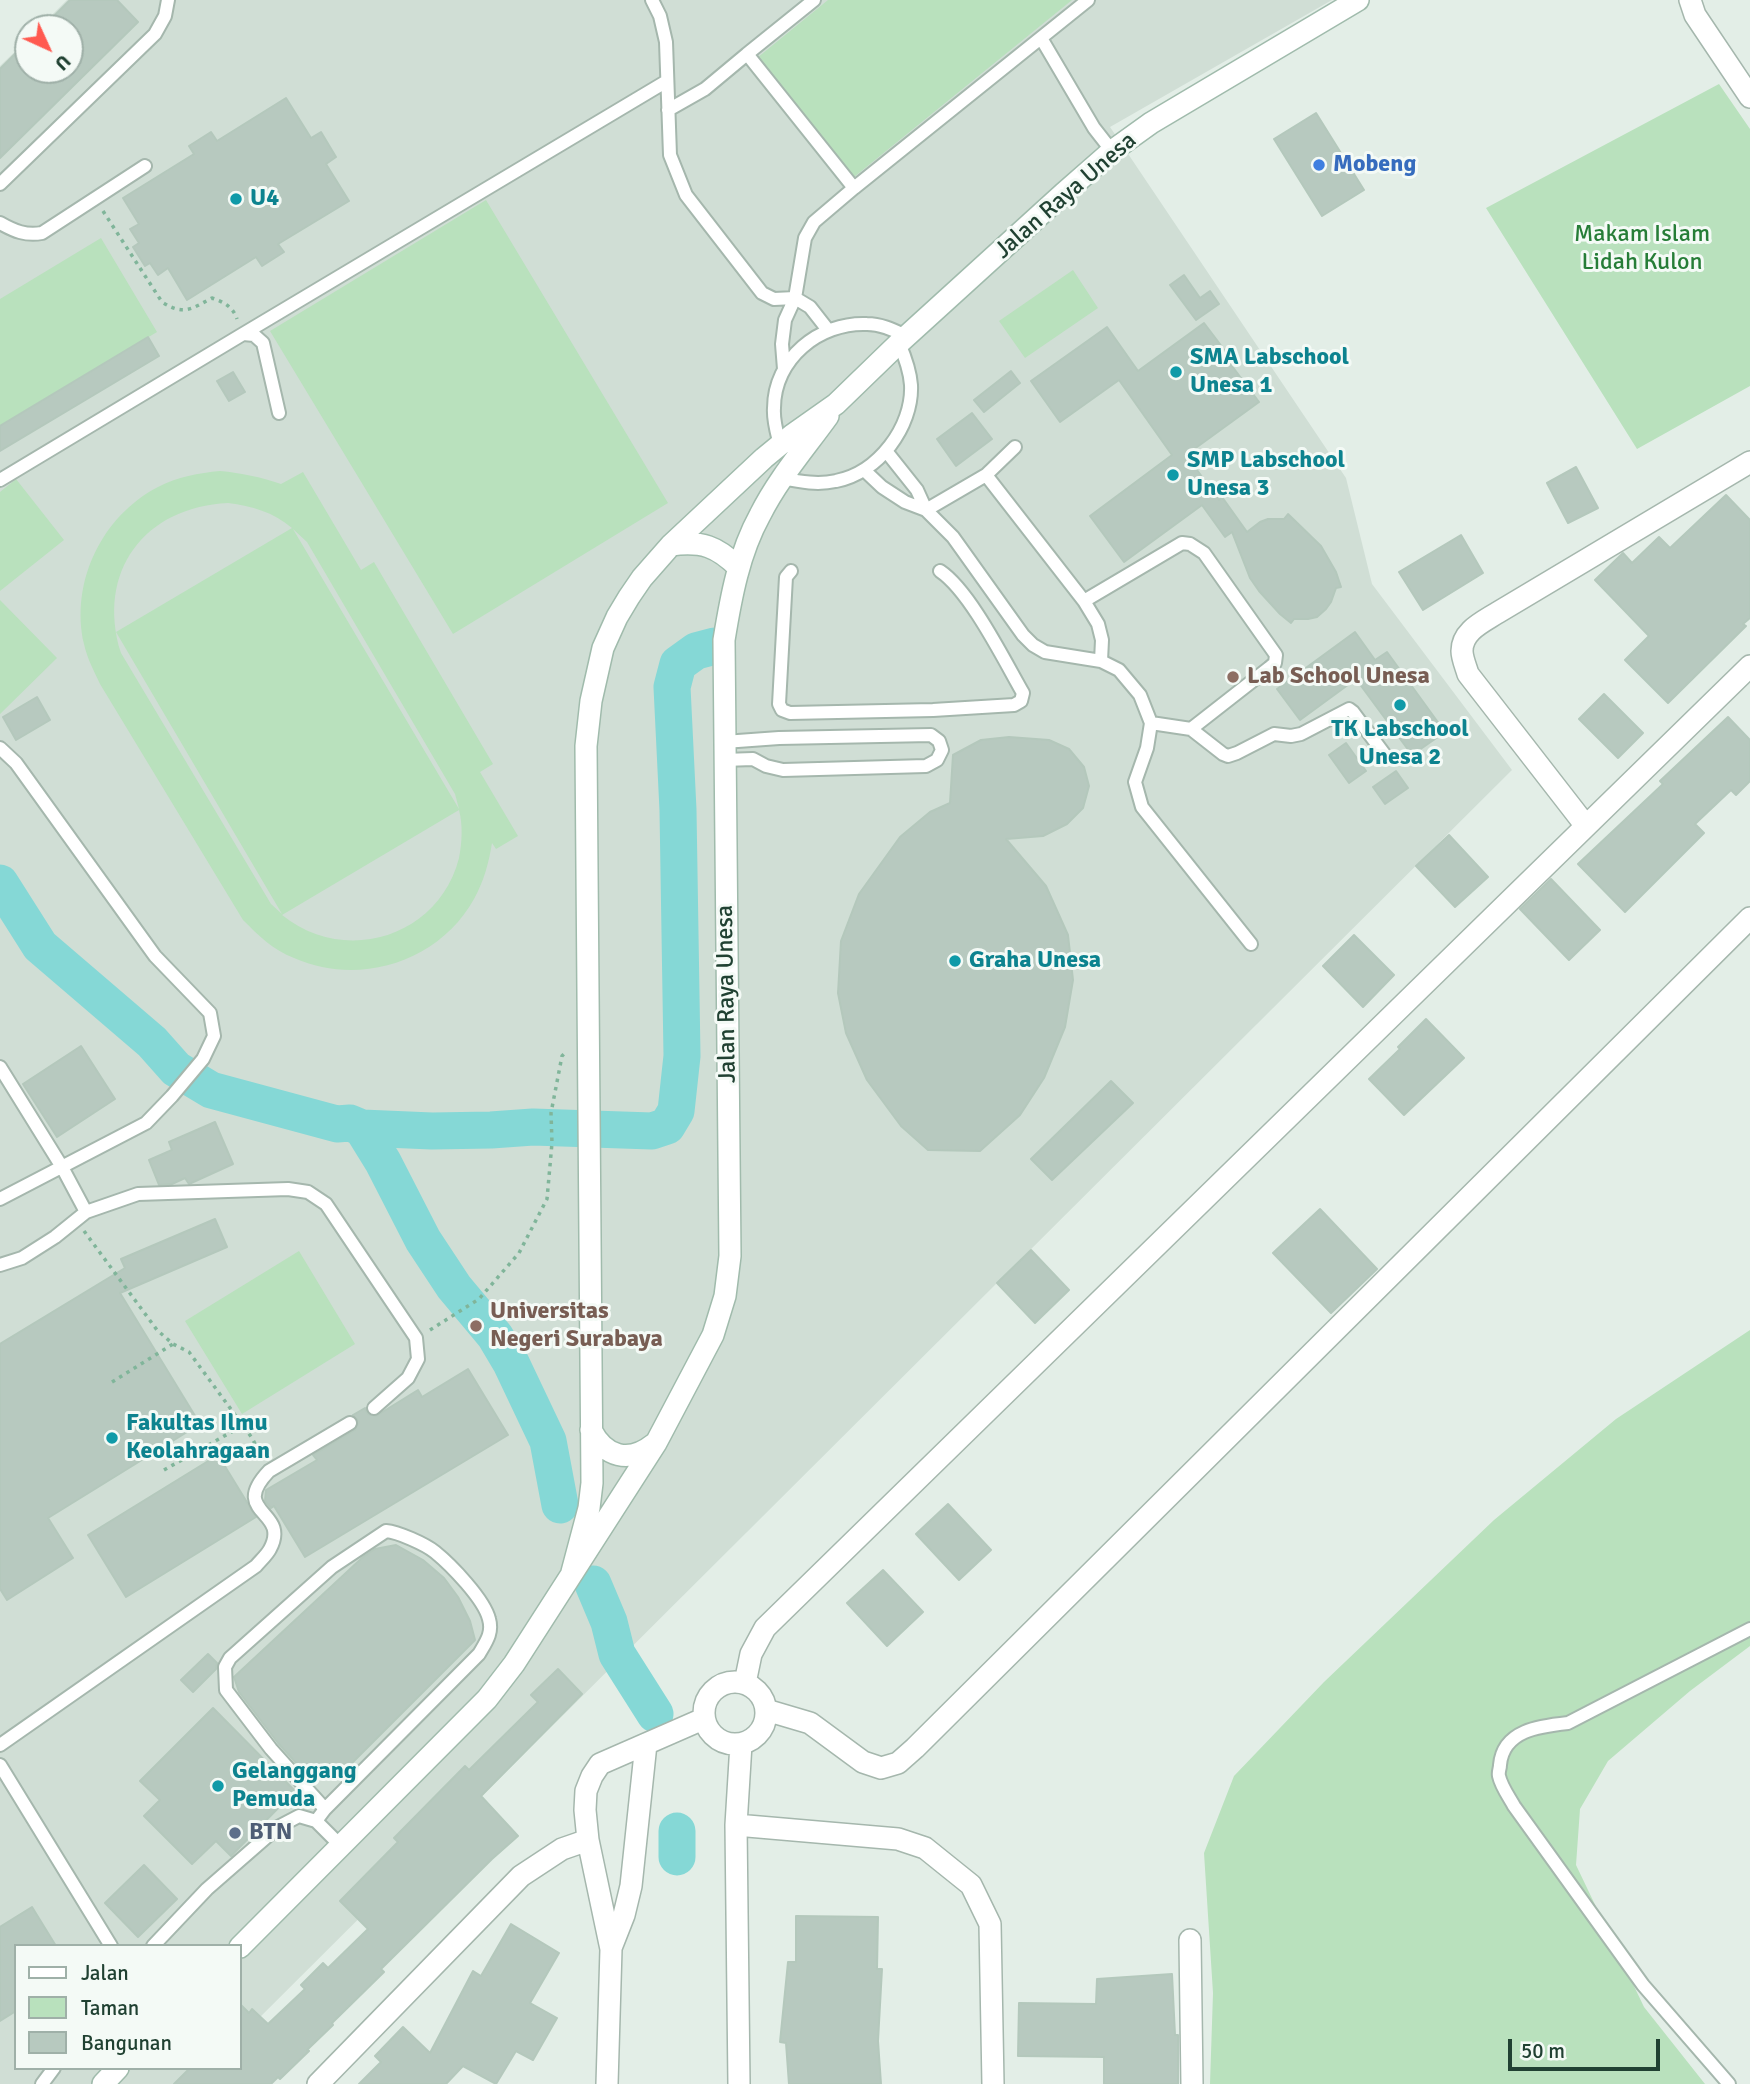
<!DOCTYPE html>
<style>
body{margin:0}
#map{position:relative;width:1750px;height:2084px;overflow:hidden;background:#e3eee7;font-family:Signika,sans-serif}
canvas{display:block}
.legend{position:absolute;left:14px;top:1944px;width:228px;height:126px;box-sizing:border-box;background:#f4faf6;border:2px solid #9fb0a8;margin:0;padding:9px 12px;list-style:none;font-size:21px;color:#204132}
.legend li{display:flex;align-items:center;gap:14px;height:35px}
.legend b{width:35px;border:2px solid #9fb0a8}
.north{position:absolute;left:14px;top:14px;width:70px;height:70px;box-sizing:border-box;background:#f4faf6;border:2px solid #9fb0a8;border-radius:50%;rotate:135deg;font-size:19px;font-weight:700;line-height:28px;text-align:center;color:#204132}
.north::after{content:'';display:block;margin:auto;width:24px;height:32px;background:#ff5a50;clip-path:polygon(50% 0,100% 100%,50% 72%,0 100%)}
.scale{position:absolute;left:1508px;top:2039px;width:152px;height:32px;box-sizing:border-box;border:4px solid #204132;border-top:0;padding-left:9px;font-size:21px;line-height:24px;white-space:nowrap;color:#204132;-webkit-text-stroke:5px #f4faf6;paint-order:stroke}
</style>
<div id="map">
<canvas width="1750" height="2084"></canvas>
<ul class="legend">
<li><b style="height:9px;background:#fff"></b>Jalan</li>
<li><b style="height:19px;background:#b9e1bd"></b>Taman</li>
<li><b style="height:19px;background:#b7c9bf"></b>Bangunan</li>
</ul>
<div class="north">U</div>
<div class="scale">50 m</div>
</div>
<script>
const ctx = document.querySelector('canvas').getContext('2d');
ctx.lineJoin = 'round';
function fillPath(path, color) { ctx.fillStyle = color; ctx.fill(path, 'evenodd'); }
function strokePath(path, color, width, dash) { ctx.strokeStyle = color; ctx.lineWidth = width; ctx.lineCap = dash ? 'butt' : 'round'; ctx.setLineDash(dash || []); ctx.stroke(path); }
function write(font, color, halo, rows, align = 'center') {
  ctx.font = font + ' Signika,sans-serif'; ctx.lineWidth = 6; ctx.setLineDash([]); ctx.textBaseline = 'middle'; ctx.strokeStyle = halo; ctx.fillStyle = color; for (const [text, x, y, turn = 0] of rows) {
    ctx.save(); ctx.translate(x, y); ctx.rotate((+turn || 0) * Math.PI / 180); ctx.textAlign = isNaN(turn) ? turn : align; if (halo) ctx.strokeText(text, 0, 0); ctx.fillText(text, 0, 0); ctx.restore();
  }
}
const built = new Path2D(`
 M67,0H1332L1110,127L1346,478L1372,584L1512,770L240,2037V1946H16V2068H208L192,2084H0V66L28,39V70H70V28H39Z`);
const green = new Path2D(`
 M828,0H1072L854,177L757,58Z
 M1719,84L1750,129V386L1637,449L1486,208Z
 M486,200L668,503L453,634L270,331Z
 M101,238L157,332L0,426V299Z
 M1073,270L1098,308L1025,358L999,321Z
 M220,471C242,473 260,477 281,484L303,472L361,570L374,562L493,764L480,772L518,836L496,849L492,843C489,862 484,881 474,899C439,962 359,987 294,958C273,950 258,935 243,920L100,684C94,671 87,658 84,644C70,582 102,516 158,487C177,477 199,473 220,471ZM228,503C252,506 273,512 292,528L116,632L282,914L271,904L121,653C96,572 144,507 228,503ZM293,529L307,542L455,794L459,809ZM459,810C463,825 462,843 459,858C439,937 345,966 282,915Z
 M16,479L64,540L0,591V492Z
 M0,600L57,658L0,714Z
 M299,1251L355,1344L242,1414L185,1321Z
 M1750,1330V1646L1690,1691L1608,1761L1580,1809L1576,1865L1644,2007L1705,2084H1210L1213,1993L1204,1853L1234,1776L1324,1682L1494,1520L1616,1419Z`);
const river = new Path2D(`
 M0,883L40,946L152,1042L176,1069L211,1090L337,1124L350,1123L362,1128L383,1162L423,1240L454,1287L495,1336L511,1363L548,1441L560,1505
 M362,1128L432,1131L491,1130L533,1127L652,1131L667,1126L676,1111L682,1056L678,810L672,687L678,664L696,651L715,646
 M593,1584L609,1622L617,1654L655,1714
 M677,1831V1857`);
const building = new Path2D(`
 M70,0H117L138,22L0,158V69L28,41V70H70V28H42Z
 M286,98L311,138L321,132L336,157L326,164L349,201L278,244L284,252L262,266L256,257L187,300L168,268L158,275L150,263L145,266L133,247L139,243L130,229L139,224L123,198L194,154L189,146L211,132L217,141Z
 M1316,113L1364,190L1322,216L1274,139Z
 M1184,275L1200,298L1210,291L1219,304L1196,320L1170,285Z
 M1204,323L1232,360L1229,362L1259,402L1186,455L1219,500L1222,497L1247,532L1260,522L1268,519H1284L1288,514L1321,546L1336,572L1341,587L1336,588L1331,602L1326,609L1317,617L1308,619H1294L1291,623L1280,614L1259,591L1250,578L1232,532L1225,537L1202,505L1124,562L1090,516L1172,455L1119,380L1060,422L1031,381L1107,327L1138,371Z
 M148,337L159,356L0,451V426Z
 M1011,371L1020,383L984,412L974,400Z
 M233,372L245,392L229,401L217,381Z
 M972,413L992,439L956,466L937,439Z
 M1576,467L1598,508L1568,523L1547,483Z
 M1726,495L1750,520V618L1743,624L1746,626L1668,703L1625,660L1649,636L1595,580L1623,553L1632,563L1659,537L1670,548Z
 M1461,535L1483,573L1423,610L1399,572Z
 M1355,632L1375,660L1387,652L1445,732L1412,755L1356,679L1300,720L1277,689Z
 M1604,694L1643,733L1618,758L1579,719Z
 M37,697L50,720L16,740L3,717Z
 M1728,717L1750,740V781L1736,795L1731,790L1695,824L1704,833L1625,912L1578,864L1663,784L1660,781Z
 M1009,737L1049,740L1069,749L1084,767L1089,786L1083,808L1067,824L1043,836L1006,839L1046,886L1068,935L1073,980L1065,1027L1044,1078L1020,1115L980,1151L928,1150L901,1126L867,1080L846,1033L838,993L841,941L859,894L900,837L930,812L950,803L953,755L981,740Z
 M1346,743L1366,771L1349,783L1329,755Z
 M1396,771L1408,788L1385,804L1373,787Z
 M1449,835L1488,877L1455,907L1416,866Z
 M1551,879L1600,930L1569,960L1520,909Z
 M1354,935L1394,975L1363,1007L1323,966Z
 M1426,1019L1464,1058L1404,1115L1369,1079L1400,1049L1398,1047Z
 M81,1046L115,1099L57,1137L23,1084Z
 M1111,1081L1133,1103L1052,1180L1031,1159Z
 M215,1122L233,1164L189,1184L185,1178L172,1184L159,1185L149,1160L172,1150L169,1142Z
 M1320,1209L1377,1269L1331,1313L1273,1253Z
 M215,1219L227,1247L120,1293L200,1424L48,1518L73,1558L7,1600L0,1589V1344L125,1268L121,1259Z
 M1031,1250L1069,1290L1035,1323L997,1283Z
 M468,1369L508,1435L305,1557L274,1506L271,1508L265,1501L266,1490L317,1460L313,1455L355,1430L359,1422L353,1415L365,1408L368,1414L376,1416L418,1390L422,1397Z
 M218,1455L256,1517L126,1597L88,1535Z
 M948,1504L991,1550L959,1580L916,1534Z
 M396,1545L423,1560L444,1578L458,1597L470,1621L475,1640L337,1778L298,1765L278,1743L239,1692L234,1677L363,1557L375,1549Z
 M883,1570L923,1612L887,1646L847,1603Z
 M208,1654L217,1663L216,1669L193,1692L181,1680Z
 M558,1669L582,1694L481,1796L518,1836L492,1859L381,1969L384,1972L332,2023L333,2025L307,2050L309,2051L280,2079L278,2077L271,2084H174L190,2068H240V2004L249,2013L252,2009L268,2024L305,1989L301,1985L323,1963L328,1968L368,1929L340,1901L398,1842L394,1838L465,1766L469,1770L538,1702L531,1695Z
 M213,1708L295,1791L231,1856L216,1841L192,1864L144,1816L160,1800L140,1781Z
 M144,1865L177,1899L138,1937L105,1903Z
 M32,1907L56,1946H16V2011L0,2021V1927Z
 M796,1916L878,1917L877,1969H882L878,2041L881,2084H789L786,2043L780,2042L788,1962H796Z
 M511,1924L559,1953L530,2003L557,2018L533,2060L516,2051L496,2084L463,2066L446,2084H359L381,2062L375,2056L403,2027L430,2053L473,1971L481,1976Z
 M1172,1974L1175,2035H1178V2084H1104V2057L1018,2056L1019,2003L1096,2004L1097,1979Z`);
const path = new Path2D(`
 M103,211L162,302C184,316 191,309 212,298C224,302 233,307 237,319
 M84,1231L157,1330L173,1344L189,1352L252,1438L262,1457
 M430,1330L479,1299L519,1253L547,1199L552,1143L551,1113L562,1056L567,1051
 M112,1382L173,1344
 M164,1470L242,1426`);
const lane = new Path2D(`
 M652,0L660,16L666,42L670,155L686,195L762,293L774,299L795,298L810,307L828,330
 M814,0L747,54L854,188L1088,0
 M1041,38L1094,128L1112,151
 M668,110L705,89L747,54
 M0,184L155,34L165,16L168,0
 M0,223C14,231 26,236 42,233L145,166
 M243,334L667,81
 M784,369L782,344L785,320L795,298L805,238L814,222L854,188
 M780,445C777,433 773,421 774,408C774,359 819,322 867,324C882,324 895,331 908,337
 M886,451L917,490L926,510L986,475L1015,447
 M864,470L882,487L905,502L926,510L953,537L1023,635L1033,645L1045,652L1101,661L1119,670L1140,695L1151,723L1147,748L1135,782L1142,807L1251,944
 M986,475L1084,601L1098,624L1102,640L1101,661
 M782,478C801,482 818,485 836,481C878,473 913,427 911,385C910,370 905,357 899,343
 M0,480L243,334L254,335L263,343L279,413
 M791,571L786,577L779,704L782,710L790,713L933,710L1014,705L1021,701L1023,693C1004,660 970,591 940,571
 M1084,601L1182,543L1190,544L1204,553L1276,655L1275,663L1269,668L1191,729
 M1151,723L1191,729L1223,754L1228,756L1237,753L1274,734L1291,736L1301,734L1349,709L1353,712L1385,755
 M0,748L16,763L155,956L210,1013L214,1036L203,1059L172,1096L146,1123L0,1199
 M724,760L753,759L766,766L783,770L926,766L937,760L942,750L939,741L931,735L779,738L724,742
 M0,1067L62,1167L86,1212
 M0,1265L22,1258L55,1237L86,1212L138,1194L288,1189L308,1192L326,1204L416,1338L418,1359L408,1378L374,1408
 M0,1745L256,1566C260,1561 267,1555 270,1549C291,1510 228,1514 269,1471L350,1423
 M0,1765L111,1946
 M316,1821L325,1809L479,1654C486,1642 493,1633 489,1619C484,1599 451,1565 435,1552C425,1544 398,1532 386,1531L332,1567L230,1658L225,1667L226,1690L271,1749L325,1809
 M153,1946L207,1889L278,1827L299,1816L316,1821L341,1846
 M42,2084L54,2068
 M1729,2084L1643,1985L1514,1806C1509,1797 1501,1786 1499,1776C1498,1772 1500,1769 1500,1765C1503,1730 1540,1726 1568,1723L1750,1629`);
const street = new Path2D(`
 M1690,0L1695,15L1750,97
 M1586,826L1468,674C1466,667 1462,658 1462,651C1462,631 1483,622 1497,613L1750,462
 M704 1713a31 31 0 1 1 62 0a31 31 0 1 1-62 0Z
 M745,1683L751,1654L765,1628L1750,666
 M766,1710L810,1723L863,1762L881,1768L898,1763L915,1748L1750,918
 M736,1825L898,1839L925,1848L971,1885L990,1924L993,2084
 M1190,1940L1192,2084
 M611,1948L624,1915L631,1886L646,1744
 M318,2084L521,1876L562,1849L588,1840
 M607,2084L611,1949L588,1840L585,1810L586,1791L592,1776L600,1764L703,1719
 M739,2084L736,1825L741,1744`);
const secondary = new Path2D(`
 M671,545C702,541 717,546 739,568
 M591,1430C605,1457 629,1464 654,1444
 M572,1572L589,1508L592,1483L586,746L591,701L603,648L617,617L629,597L642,578L671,545L764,458L792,435L836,404L899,343L1064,193L1112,151L1151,123L1358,0
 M240,1947L487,1699L514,1664L656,1443L713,1335L725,1296L730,1256L724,640C731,597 739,553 760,515C778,479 805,448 828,416
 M103,2084L118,2068`);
const markers = [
 [1319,165,7,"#3f7fe0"],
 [236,199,7,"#0f9aa8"],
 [1176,372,7,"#0f9aa8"],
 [1173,475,7,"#0f9aa8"],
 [1233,677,7,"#8d6e63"],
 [1400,705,7,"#0f9aa8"],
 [955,961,7,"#0f9aa8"],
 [476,1326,7,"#8d6e63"],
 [112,1438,7,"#0f9aa8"],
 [218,1786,7,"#0f9aa8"],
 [235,1833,7,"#5c6f8a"]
];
const shopNames = [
 ["Mobeng",1333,165]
];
const streetNames = [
 ["Jalan Raya Unesa",1066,196,-41],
 ["Jalan Raya Unesa",727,994,-91]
];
const cultureNames = [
 ["U4",250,199],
 ["SMA Labschool",1190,358],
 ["Unesa 1",1190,386],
 ["SMP Labschool",1187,461],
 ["Unesa 3",1187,489],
 ["TK Labschool",1400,730,"center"],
 ["Unesa 2",1400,758,"center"],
 ["Graha Unesa",969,961],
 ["Fakultas Ilmu",126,1424],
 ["Keolahragaan",126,1452],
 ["Gelanggang",232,1772],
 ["Pemuda",232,1800]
];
const parkNames = [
 ["Makam Islam",1642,235],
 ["Lidah Kulon",1642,263]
];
const educationNames = [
 ["Lab School Unesa",1247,677],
 ["Universitas",490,1312],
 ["Negeri Surabaya",490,1340]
];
const serviceNames = [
 ["BTN",249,1833]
];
fillPath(built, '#d0ded5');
fillPath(green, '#b9e1bd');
strokePath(river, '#85d8d6', 37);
fillPath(building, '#b7c9bf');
strokePath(building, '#b4c8bc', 2);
strokePath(lane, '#a5b7ad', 16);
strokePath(street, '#a5b7ad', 24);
strokePath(secondary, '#a0bbac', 24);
strokePath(path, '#80b59a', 3.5, [3.5, 5]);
strokePath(lane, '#fff', 12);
strokePath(street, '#fff', 21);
strokePath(secondary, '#fff', 21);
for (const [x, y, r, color] of markers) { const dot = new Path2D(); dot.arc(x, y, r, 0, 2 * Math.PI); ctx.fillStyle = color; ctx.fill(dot); strokePath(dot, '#f4faf6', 2.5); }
write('bold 24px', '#366cbe', '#f4faf6', shopNames, 'left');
write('24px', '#204132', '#f4faf6', streetNames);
write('bold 24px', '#0d838f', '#f4faf6', cultureNames, 'left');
write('24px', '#267d37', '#f4faf6', parkNames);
write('bold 24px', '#785e54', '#f4faf6', educationNames, 'left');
write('bold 24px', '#4e5e75', '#f4faf6', serviceNames, 'left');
</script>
